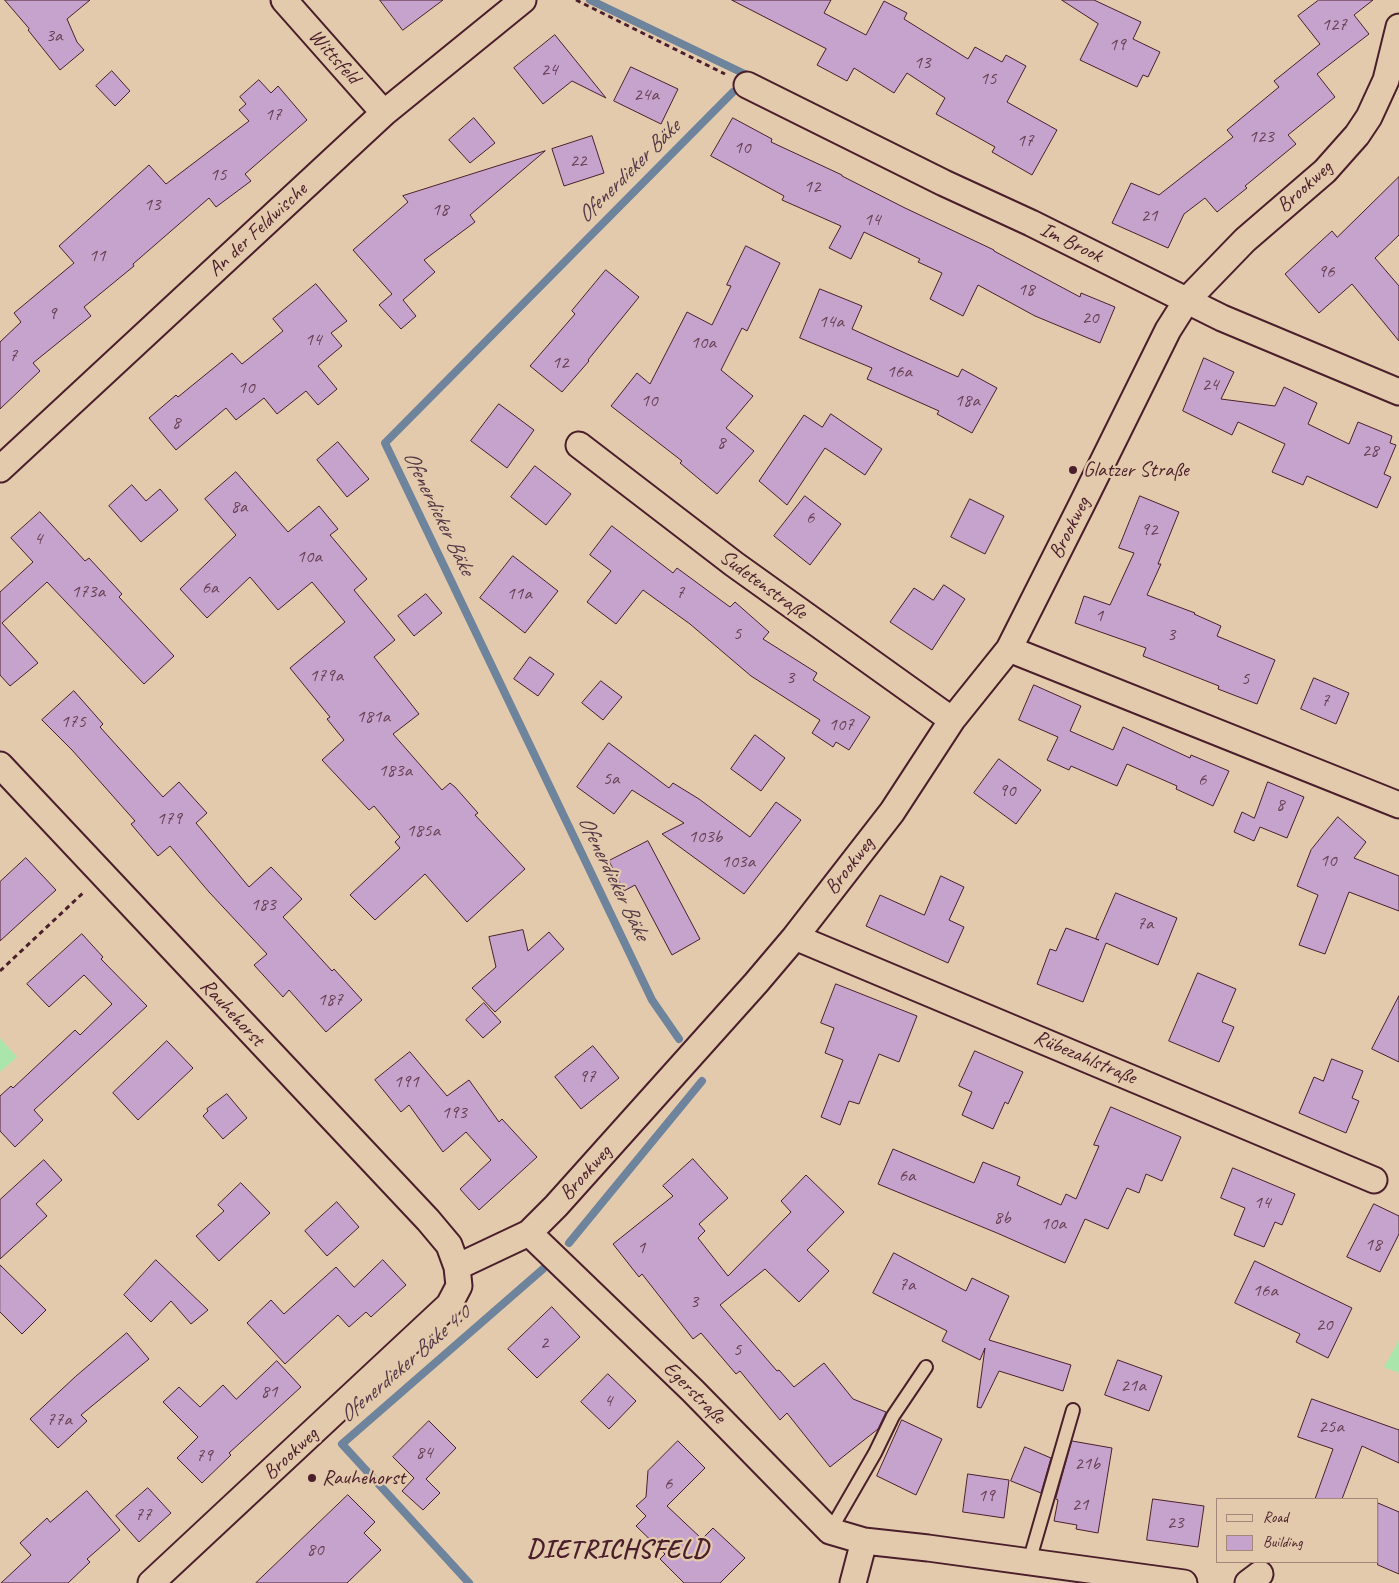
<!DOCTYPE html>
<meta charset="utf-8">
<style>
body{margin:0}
#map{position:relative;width:1399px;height:1583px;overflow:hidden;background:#e4caac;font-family:Caveat,sans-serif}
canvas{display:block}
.legend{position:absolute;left:1216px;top:1498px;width:162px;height:65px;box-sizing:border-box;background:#e4caac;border:1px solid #a68678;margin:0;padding:6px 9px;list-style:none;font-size:15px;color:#4a1f2b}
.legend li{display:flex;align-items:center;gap:10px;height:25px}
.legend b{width:25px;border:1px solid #a68678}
</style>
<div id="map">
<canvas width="1399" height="1583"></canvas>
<ul class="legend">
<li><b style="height:6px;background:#e4caac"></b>Road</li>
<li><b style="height:14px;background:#c6a3cd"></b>Building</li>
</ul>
</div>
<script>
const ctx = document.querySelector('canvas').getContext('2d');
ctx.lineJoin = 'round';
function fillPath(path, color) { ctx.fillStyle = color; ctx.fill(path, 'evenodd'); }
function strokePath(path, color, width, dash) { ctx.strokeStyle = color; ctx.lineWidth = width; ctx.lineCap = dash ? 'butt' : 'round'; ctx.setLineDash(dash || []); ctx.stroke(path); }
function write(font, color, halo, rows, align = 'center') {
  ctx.font = font + ' Caveat,sans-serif'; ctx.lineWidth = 4.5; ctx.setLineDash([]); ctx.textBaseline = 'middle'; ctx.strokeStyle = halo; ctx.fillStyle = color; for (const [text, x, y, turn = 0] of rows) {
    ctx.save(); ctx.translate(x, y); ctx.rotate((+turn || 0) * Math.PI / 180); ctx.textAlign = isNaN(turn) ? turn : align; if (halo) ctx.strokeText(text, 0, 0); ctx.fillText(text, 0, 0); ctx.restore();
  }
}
const green = new Path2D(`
 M0,1038L17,1057L0,1072Z
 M1399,1340V1373L1384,1367Z`);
const stream = new Path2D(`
 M590,0L749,76L748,77
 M679,1039L652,1000L385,443L733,92
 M569,1243L702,1081
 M469,1583L342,1444L543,1269`);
const building = new Path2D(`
 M5,0H90L67,19L77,42L84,50L60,70L28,30L29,29Z
 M380,0H443L403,30Z
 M732,0H831L824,13L866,35L884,1L907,13L904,19L968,59L975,47L1002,62L1006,55L1026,66L1007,102L1057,130L1032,175L992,152L995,147L936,114L945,98L907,73L894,93L854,68L847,81L817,65L826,49Z
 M1062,0H1094L1141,22L1133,39L1160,52L1148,77L1143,75L1137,87L1080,60L1098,24Z
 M1319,0H1373L1354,15L1369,34L1317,74L1335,97L1288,135L1296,144L1245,186L1247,188L1217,212L1205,198L1184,214L1168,248L1112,223L1131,183L1159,195L1233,137L1227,130L1279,87L1274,81L1320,44L1298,16Z
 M555,35L606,98L572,81L543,104L514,68Z
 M631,67L678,89L661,124L614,101Z
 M112,71L130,91L115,106L96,86Z
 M259,80L271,93L278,86L307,120L245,174L251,181L216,207L209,198L133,264L134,266L84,307L91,316L33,363L40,371L0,409V342L21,322L14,313L74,263L59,246L149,165L166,184L249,121L239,110L246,104L240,97Z
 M474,118L495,143L470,163L449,140Z
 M733,118L772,139L771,142L842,175V176L905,208L994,250V251L1080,297L1081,293L1115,307L1100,343L1035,316L978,285L963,316L930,299L942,273L918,262L920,259L864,232L851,259L829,248L841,226L782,200L784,196L711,156Z
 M592,136L604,173L564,186L552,149Z
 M545,151L470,215L475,222L424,260L435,272L403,300L416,316L401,329L379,305L392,294L353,250L408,202L403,196Z
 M1399,177V235L1375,258L1399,286V341L1352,284L1319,313L1285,274L1332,231L1337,237Z
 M746,246L780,263L747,331L742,328L721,370L753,396L726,428L754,451L717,494L680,463L682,461L611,406L637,373L650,384L687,312L712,325L731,286L727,285Z
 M606,270L639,297L588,360L589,361L562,392L530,366L575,314L572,311Z
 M316,284L347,321L331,333L342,346L318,366L337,389L318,405L306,391L277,414L264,398L236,420L226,408L176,450L149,418L176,395L178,397L232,353L242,364L283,331L273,319Z
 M820,289L862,306L852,329L958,377L962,369L997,388L972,433L937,414L939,411L867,379L872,368L800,338Z
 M1204,358L1234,372L1221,399L1275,406L1284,387L1317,403L1308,424L1349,444L1358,422L1392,436L1390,443L1396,445L1384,474L1391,477L1377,508L1307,476L1303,485L1272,472L1285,444L1238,422L1232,435L1183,411Z
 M499,404L534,430L507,468L471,441Z
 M831,414L882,449L865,475L825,448L787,505L759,481L804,415L822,427Z
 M338,442L369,479L347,497L317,460Z
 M535,466L571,494L546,525L511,497Z
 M236,472L288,532L319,506L338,529L330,535L367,579L354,590L395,640L374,657L419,714L393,734L442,790L450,783L455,787L478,813L475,815L525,869L467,922L425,874L375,920L350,895L400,848L395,842L400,837L374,806L369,810L322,760L344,740L327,719L330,717L290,668L345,622L312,582L278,610L250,577L207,618L180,589L236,535L205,499Z
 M132,485L146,501L160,489L178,510L141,542L109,506Z
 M805,496L841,524L810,565L774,536Z
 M1140,496L1179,512L1158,564H1161L1147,595L1195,613L1194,614L1221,626L1217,636L1275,660L1257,704L1218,689L1219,686L1143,656L1146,648L1075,623L1084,596L1110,605L1134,553L1119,548Z
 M970,499L1004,516L985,554L951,537Z
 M40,512L85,561L89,558L122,594L119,597L174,656L144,684L47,582L2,623L38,663L10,686L0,675V592L33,562L11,538Z
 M612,526L673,573L677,568L730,607L735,602L769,632L763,639L817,673L813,680L870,717L849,750L836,742L833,747L812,733L820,720L751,676L690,624L643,590L616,624L587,602L611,571L590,555Z
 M513,556L558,591L525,633L480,598Z
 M944,585L965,599L932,650L890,622L914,588L933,600Z
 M426,594L442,613L414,636L398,616Z
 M530,657L554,674L538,696L514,679Z
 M1314,678L1349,693L1336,724L1301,709Z
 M601,681L622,697L603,720L582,703Z
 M1034,685L1081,706L1070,731L1113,750L1123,727L1190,758L1191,755L1229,771L1213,806L1176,789L1177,786L1127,764L1117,786L1071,766L1069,770L1047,760L1058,737L1019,720Z
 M74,691L103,724L100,727L163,797L179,782L207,813L196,823L249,887L271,867L302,899L283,917L332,971L334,969L362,1000L326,1032L289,990L283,997L254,965L267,954L209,892L170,846L158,856L131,824L135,821L72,750L42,720Z
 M755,735L785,758L761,791L731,769Z
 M609,743L669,788L673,783L699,799L750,837L776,802L801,820L744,894L662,834L684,823L632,790L614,814L577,787Z
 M999,759L1041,790L1016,824L974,793Z
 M1268,782L1304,797L1287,838L1260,827L1254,841L1234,832L1242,812L1254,818Z
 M1338,817L1366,842L1354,858L1399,876V911L1349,892L1325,954L1299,945L1318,895L1297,886L1311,850Z
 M648,841L700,939L672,955L635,885L624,891L609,861Z
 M26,858L56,890L0,941V882Z
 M941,876L964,887L949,920L964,927L948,963L866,926L880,895L924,915Z
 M1116,893L1177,918L1158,965L1106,943L1083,1002L1037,984L1050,949L1056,951L1066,928L1099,940L1096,939Z
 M523,930L528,951L549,932L564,949L495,1012L472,988L496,967L489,937Z
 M82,934L103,957L101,959L147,1006L34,1110L43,1120L15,1147L0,1131V1096L11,1086L13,1088L75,1030L80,1035L112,1004L84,975L49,1007L27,984Z
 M1198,973L1236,989L1222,1022L1234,1027L1219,1062L1169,1041Z
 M836,984L917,1016L899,1062L879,1054L859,1104L849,1101L840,1125L821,1117L843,1060L825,1053L834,1028L821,1023Z
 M1399,996V1062L1372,1049Z
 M484,1003L501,1022L483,1038L466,1020Z
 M167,1041L193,1068L138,1120L113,1093Z
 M593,1046L619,1078L581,1109L555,1077Z
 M975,1051L1023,1072L1008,1104L1005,1102L993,1129L962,1115L972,1092L959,1086Z
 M410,1052L447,1096L469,1080L499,1122L502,1119L537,1157L479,1210L460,1189L491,1160L466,1132L443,1152L409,1105L401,1112L375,1080Z
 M1332,1059L1363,1071L1352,1098L1359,1101L1346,1133L1299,1113L1314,1077L1323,1081Z
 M227,1094L247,1118L223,1139L203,1116L208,1111L207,1109Z
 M1111,1107L1181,1137L1162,1181L1146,1174L1139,1193L1127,1188L1108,1229L1085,1219L1065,1263L997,1233L878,1184L893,1149L974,1183L983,1162L1020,1177L1017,1185L1061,1205L1066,1194L1076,1199L1099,1146L1094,1145Z
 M693,1159L728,1198L699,1224L705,1231L698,1238L728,1276L791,1212L781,1201L806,1175L844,1212L807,1250L829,1271L799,1302L765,1269L720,1305L777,1371L779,1370L794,1387L824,1363L853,1399L886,1412L878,1429L830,1467L787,1413L780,1420L740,1371L736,1374L701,1333L693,1339L642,1274L639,1277L613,1244L673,1196L663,1186Z
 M44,1160L62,1180L36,1204L47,1216L0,1259V1200Z
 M1233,1168L1295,1194L1282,1225L1275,1222L1264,1247L1234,1235L1245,1208L1221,1198Z
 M241,1183L270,1213L219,1261L196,1236L224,1211L218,1205Z
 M337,1202L359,1227L327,1256L305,1231Z
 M1374,1204L1399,1216V1234L1380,1272L1347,1257Z
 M894,1253L966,1291L972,1278L1009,1296L989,1340L1071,1365L1063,1391L999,1371L981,1408L977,1407L985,1348L980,1360L942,1341L947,1331L873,1293Z
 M156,1260L208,1310L191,1324L171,1301L151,1322L124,1295Z
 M383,1260L406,1285L371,1317L366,1312L349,1327L338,1315L285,1364L247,1323L271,1300L284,1314L336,1267L354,1287Z
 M1255,1261L1352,1308L1328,1358L1296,1342L1300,1334L1235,1303Z
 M0,1265L46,1310L22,1334L0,1312Z
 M552,1307L580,1337L537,1378L508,1349Z
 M127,1333L149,1359L81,1415L87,1421L58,1448L30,1419L75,1377Z
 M1118,1360L1162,1376L1149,1411L1105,1395Z
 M277,1361L301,1387L229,1453L231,1455L202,1483L177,1458L198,1437L163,1402L179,1387L200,1407L223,1385L236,1399Z
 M608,1374L636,1401L609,1429L581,1402Z
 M1312,1399L1399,1430V1463L1362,1446L1342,1499H1315L1333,1449L1298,1437Z
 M902,1420L942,1439L916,1495L877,1476Z
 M429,1421L456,1448L426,1479L440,1493L423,1510L402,1491L414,1478L393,1457Z
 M678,1441L705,1468L667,1506L702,1539L713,1528L745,1558L720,1583H684L660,1559L665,1554L636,1526L646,1516L636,1506L646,1497L648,1471Z
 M1072,1441L1112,1448L1098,1533L1076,1529L1077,1525L1054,1521L1058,1500L1056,1499Z
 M1025,1447L1051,1458L1041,1493L1011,1481Z
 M968,1474L1009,1480L1004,1518L963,1512Z
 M148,1488L171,1513L139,1542L116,1516Z
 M87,1491L120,1530L87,1559L90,1562L68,1583H1L31,1555L20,1543L47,1518L50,1522Z
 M348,1495L375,1522L364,1533L381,1550L347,1583H256Z
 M1153,1499L1204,1506L1198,1547L1147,1540Z
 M1378,1503L1399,1512V1574L1378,1565Z`);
const path = new Path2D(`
 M576,0L725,74
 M0,971L84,892`);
const service = new Path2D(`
 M830,1531L875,1453L893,1416L926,1367
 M1029,1562L1073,1410`);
const minor = new Path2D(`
 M284,0L384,113
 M747,85L944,183L1031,223L1222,318L1399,392
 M579,445L734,564L952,720
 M0,469L384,113L523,0
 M1009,649L1399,805
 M0,765L428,1220L449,1245L457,1267L459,1286L449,1305L151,1583
 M795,937L1374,1180
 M529,1233L693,1391L830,1531L864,1541L928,1548L1184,1583
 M457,1267L529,1233L556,1206L756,983L795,937L892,812L952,720L1009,649L1081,506L1168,330L1187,300L1245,240L1325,171L1357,135L1369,117L1386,80L1399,27
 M853,1583L864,1541
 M1248,1583L1260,1574`);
const markers = [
 [1073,470,5,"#4a1f2b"],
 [312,1478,5,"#4a1f2b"]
];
const numberNames = [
 ["127",1334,25],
 ["3a",54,36],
 ["19",1117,45],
 ["13",922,63],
 ["24",549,70],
 ["15",988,79],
 ["24a",646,95],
 ["17",273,115],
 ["123",1261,137],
 ["17",1025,141],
 ["10",742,148],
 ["22",578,161],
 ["15",218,175],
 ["12",812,187],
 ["13",152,205],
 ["18",440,210],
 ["21",1149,216],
 ["14",872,220],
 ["11",97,256],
 ["96",1326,272],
 ["18",1026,290],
 ["9",52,314],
 ["20",1090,318],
 ["14a",831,322],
 ["14",313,340],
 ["10a",703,343],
 ["7",13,356],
 ["12",560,363],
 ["16a",899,372],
 ["24",1210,385],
 ["10",246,388],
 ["10",649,401],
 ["18a",967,401],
 ["8",176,423],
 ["8",721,443],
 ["28",1370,451],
 ["8a",239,507],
 ["6",810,518],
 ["92",1149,530],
 ["4",38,539],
 ["10a",309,557],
 ["6a",210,588],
 ["173a",88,592],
 ["7",680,593],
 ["11a",519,594],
 ["1",1099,616],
 ["5",737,634],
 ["3",1171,635],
 ["179a",326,676],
 ["3",790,678],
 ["5",1245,679],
 ["7",1325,701],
 ["181a",373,717],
 ["175",73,722],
 ["107",841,725],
 ["183a",395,771],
 ["5a",611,779],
 ["6",1202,780],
 ["90",1007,791],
 ["8",1280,805],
 ["179",169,819],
 ["185a",423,831],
 ["103b",705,837],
 ["10",1328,861],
 ["103a",738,862],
 ["183",263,905],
 ["7a",1145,924],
 ["187",330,1000],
 ["97",587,1077],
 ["191",406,1082],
 ["193",454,1113],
 ["6a",907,1176],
 ["14",1262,1203],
 ["8b",1002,1218],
 ["10a",1053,1224],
 ["18",1373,1245],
 ["1",641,1248],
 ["7a",907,1285],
 ["16a",1265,1291],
 ["3",694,1302],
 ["20",1324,1325],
 ["2",544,1343],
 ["5",737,1350],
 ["21a",1133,1386],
 ["81",269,1392],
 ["4",608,1401],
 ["77a",59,1420],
 ["25a",1331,1427],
 ["84",424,1453],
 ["79",204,1456],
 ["21b",1087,1464],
 ["6",668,1484],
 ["19",986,1496],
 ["21",1080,1505],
 ["77",143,1515],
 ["23",1175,1523],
 ["80",315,1550]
];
const streetNames = [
 ["Wittsfeld",334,57,48],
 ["Brookweg",1305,187,-42],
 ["An der Feldwische",258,230,-43],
 ["Im Brook",1071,243,26],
 ["Brookweg",1070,528,-63],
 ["Sudetenstraße",763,585,36],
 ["Brookweg",850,866,-52],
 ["Rauhehorst",232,1013,47],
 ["Rübezahlstraße",1085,1058,23],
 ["Brookweg",586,1173,-48],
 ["Egerstraße",694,1393,45],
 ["Brookweg",291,1454,-43]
];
const poiNames = [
 ["Glatzer Straße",1083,470],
 ["Rauhehorst",322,1478]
];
const waterNames = [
 ["Ofenerdieker Bäke",629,172,-45],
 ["Ofenerdieker Bäke",438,513,64],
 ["Ofenerdieker Bäke",613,878,64],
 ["Ofenerdieker Bäke 4.0",405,1365,-41]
];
const districtNames = [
 ["DIETRICHSFELD",618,1550]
];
fillPath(green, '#aae5ab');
strokePath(stream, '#6e849c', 8);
fillPath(building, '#c6a3cd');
strokePath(building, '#4a1f2b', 1);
strokePath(service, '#4a1f2b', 16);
strokePath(minor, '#4a1f2b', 29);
strokePath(path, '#4a1f2b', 3, [5, 4]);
strokePath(service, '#e4caac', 12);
strokePath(minor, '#e4caac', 25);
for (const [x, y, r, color] of markers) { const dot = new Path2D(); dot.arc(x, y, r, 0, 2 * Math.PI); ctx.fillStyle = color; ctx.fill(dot); strokePath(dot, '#e4caac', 2); }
write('19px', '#694054', null, numberNames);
write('21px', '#4a1f2b', '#e4caac', streetNames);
write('21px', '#4a1f2b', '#e4caac', poiNames, 'left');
write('italic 22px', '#533847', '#e4caac', waterNames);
ctx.letterSpacing = '1px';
write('bold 26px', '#4a1f2b', '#e4caac', districtNames);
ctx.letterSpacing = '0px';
</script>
